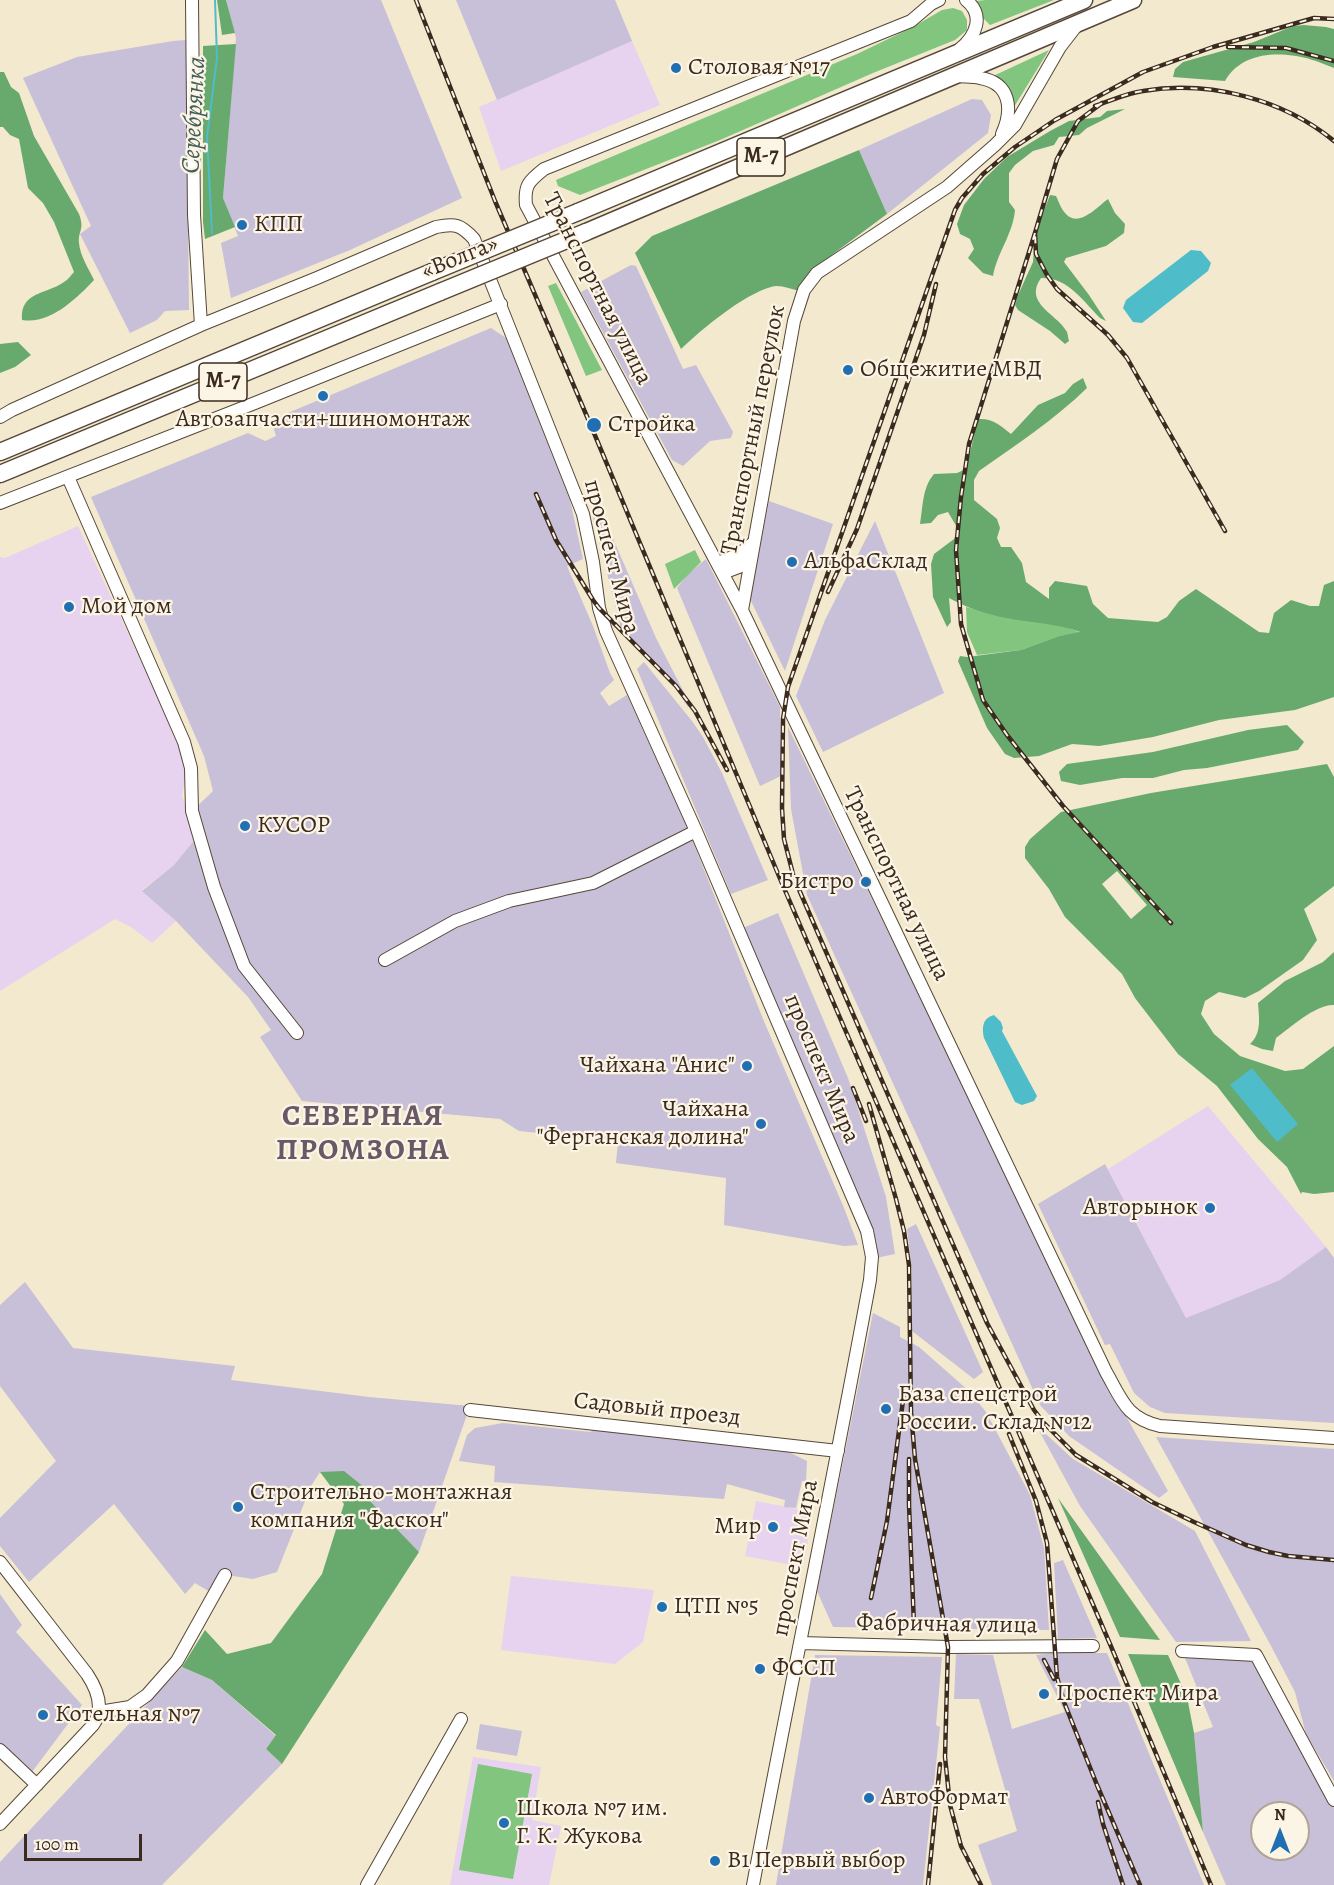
<!DOCTYPE html>
<meta charset="utf-8">
<style>
body{margin:0}
#map{position:relative;width:1334px;height:1885px;overflow:hidden;background:#f2e9ce;font-family:Alegreya,serif}
canvas{display:block}
.north{position:absolute;left:1250px;top:1801px;width:60px;height:60px;box-sizing:border-box;background:#fcf5e5;border:2px solid #afa495;border-radius:50%;rotate:0deg;font-size:16px;font-weight:700;line-height:24px;text-align:center;color:#3b2a1e}
.north::after{content:'';display:block;margin:auto;width:21px;height:27px;background:#1f6fb2;clip-path:polygon(50% 0,100% 100%,50% 72%,0 100%)}
.scale{position:absolute;left:24px;top:1834px;width:118px;height:27px;box-sizing:border-box;border:3px solid #3b2a1e;border-top:0;padding-left:8px;font-size:18px;line-height:21px;white-space:nowrap;color:#3b2a1e;-webkit-text-stroke:4px #fcf5e5;paint-order:stroke}
</style>
<div id="map">
<canvas width="1334" height="1885"></canvas>
<div class="north">N</div>
<div class="scale">100 m</div>
</div>
<script>
const ctx = document.querySelector('canvas').getContext('2d');
ctx.lineJoin = 'round';
function fillPath(path, color) { ctx.fillStyle = color; ctx.fill(path, 'evenodd'); }
function strokePath(path, color, width, dash) { ctx.strokeStyle = color; ctx.lineWidth = width; ctx.lineCap = dash ? 'butt' : 'round'; ctx.setLineDash(dash || []); ctx.stroke(path); }
function write(font, color, halo, rows, align = 'center') {
  ctx.font = font + ' Alegreya,serif'; ctx.lineWidth = 4.5; ctx.setLineDash([]); ctx.textBaseline = 'middle'; ctx.strokeStyle = halo; ctx.fillStyle = color; for (const [text, x, y, turn = 0] of rows) {
    ctx.save(); ctx.translate(x, y); ctx.rotate((+turn || 0) * Math.PI / 180); ctx.textAlign = isNaN(turn) ? turn : align; if (halo) ctx.strokeText(text, 0, 0); ctx.fillText(text, 0, 0); ctx.restore();
  }
}
const built = new Path2D(`
 M632,41L660,105L501,171L479,107Z
 M78,526L180,745L187,769L182,795L196,838L174,865L142,890L176,921L152,943L131,927L115,919L0,991V557L5,558Z
 M1208,1106L1326,1247L1280,1280L1186,1318L1108,1169Z
 M756,1501L813,1512L803,1567L745,1556Z
 M511,1576L654,1590L643,1642L615,1664L501,1650Z
 M473,1757L541,1767L532,1820L561,1826L549,1885H450Z`);
const industrial = new Path2D(`
 M226,0H381L462,198L350,250L231,298L221,243L238,236L223,198L236,38Z
 M456,0H615L632,41L497,100Z
 M186,40L189,310L165,311L157,320L130,333L80,234L91,226L23,78L77,57L173,41Z
 M972,99L982,100L991,115L988,133L887,214L859,150Z
 M631,265L636,266L683,369L696,365L733,432L731,438L710,441L683,466L672,460L581,292Z
 M491,328L506,338L570,500L583,559L567,566L593,626L610,673L614,680L600,693L609,706L627,695L690,834L763,1019L844,1208L858,1245L844,1246L724,1225L726,1178L616,1163L618,1141L519,1131L500,1119L302,1101L260,1037L271,1030L248,997L176,921L142,891L174,865L196,838L188,815L213,791L204,756L91,497L248,433L265,441L276,436L271,420Z
 M769,501L833,524L785,671L750,599Z
 M602,513L656,638L691,706L688,707L669,678L621,628L593,517Z
 M875,521L944,693L823,752L796,696L825,620Z
 M706,559L780,707L781,776L760,786L677,588L687,575Z
 M644,662L692,721L703,737L722,773L768,880L731,894L637,669Z
 M788,727L1113,1393L1168,1491L1159,1498L1069,1436L1040,1405L807,895L791,809Z
 M778,913L848,1078L886,1197L895,1254L876,1258L743,928Z
 M1105,1164L1186,1318L1280,1280L1326,1247L1334,1258V1423L1165,1413L1150,1407L1134,1393L1110,1344L1105,1345L1038,1204Z
 M916,1224L983,1372L974,1379L912,1331V1272L907,1229Z
 M25,1282L73,1348L235,1366L231,1380L369,1397L470,1406L419,1552L371,1502L365,1488L320,1472L311,1486L277,1572L253,1579L220,1574L210,1592L195,1583L185,1594L114,1504L29,1582L0,1546V1518L56,1461L0,1386V1305Z
 M873,1313L900,1327V1337L919,1347L969,1391L986,1412L1030,1495L1044,1548L1049,1630L833,1627L817,1591Z
 M503,1423L591,1432L592,1430L789,1452L807,1461L806,1481H802L796,1508L784,1507L785,1500L727,1484L724,1499L494,1482L495,1466L459,1461L467,1435L475,1428Z
 M1036,1425L1073,1459L1195,1531L1251,1641L1176,1642L1080,1506Z
 M1156,1437L1334,1449V1781L1306,1734L1295,1692L1270,1644Z
 M1063,1560L1097,1638L1058,1639L1054,1563Z
 M0,1594L22,1625L16,1632L82,1705L32,1772L0,1743Z
 M1054,1653H1107L1204,1885H992L978,1845L1017,1831L979,1699H954L956,1654L993,1655L1012,1729L1065,1712L1036,1655Z
 M815,1655L942,1657L936,1725L940,1727L923,1885H776Z
 M1185,1658L1254,1660L1334,1808V1885H1226L1203,1832L1194,1733L1213,1727ZM1262,1813H1298V1849H1262Z
 M182,1667L212,1680L276,1736L266,1749L282,1764L162,1885H0V1862Z
 M480,1724L522,1731L517,1756L476,1749Z`);
const green = new Path2D(`
 M986,0H1054L990,25L981,16L976,1Z
 M953,8L962,11L967,20V30L955,40L873,73L720,140L580,195L558,186L556,180L857,54L913,27L942,10Z
 M1049,50L1014,107L1012,100L991,77Z
 M556,283L602,370L586,376L548,286Z
 M695,550L701,562L674,589L665,564Z
 M966,607L1007,618L1061,625L1081,633L1059,636L1021,650L977,655L967,632Z
 M478,1764L532,1774L513,1879L459,1870Z`);
const forest = new Path2D(`
 M217,0H226L235,33L222,35Z
 M1304,25L1326,27L1334,29V68C1328,66 1322,63 1316,61C1286,51 1243,49 1225,81L1173,77L1175,69L1183,62L1254,42L1293,26Z
 M236,44L223,198L235,227L205,239L203,222V46Z
 M0,72H4L11,87L19,93L34,136L79,214C85,230 78,230 79,243C80,256 89,269 94,280C77,298 50,325 22,320C20,291 46,295 64,282C68,280 71,275 74,272L54,222L43,203L28,188L19,139L10,135L3,127H0Z
 M1125,109L1087,128L1079,135L1059,137L1054,145L1033,151L1015,165L1009,173V202L1015,210C1013,234 997,253 993,276L983,273L968,258L974,249L970,239L960,234L957,224L964,205L984,179L1007,157L1050,131L1069,121L1100,117L1107,111Z
 M859,150L887,214L817,266L799,291C791,289 779,284 771,287C743,295 703,328 681,349L635,253L652,236Z
 M1050,195L1056,196C1059,202 1061,209 1066,214C1079,228 1097,207 1108,199L1115,213L1125,224L1124,233L1106,246L1066,258L1064,262L1089,295L1106,321L1100,318C1084,302 1068,277 1041,278C1023,304 1058,314 1067,332C1068,335 1068,338 1069,341L1065,344L1050,331L1018,310L1015,305L1018,295L1033,262L1035,233Z
 M18,342L31,355L15,367L0,373V344Z
 M1083,378L1087,388C1054,420 1016,445 979,471L974,480V500L997,519L1000,528L997,538L1001,547H1011L1022,563L1026,582L1049,599V588L1055,581L1087,586L1093,604L1108,618L1158,622L1167,617L1179,601L1196,589L1259,632L1269,633L1274,613L1291,600L1310,606H1319L1324,585L1334,581V697L1295,710L1219,720L1153,737L1099,746L1072,744L1039,756L1014,758L1005,754L987,728L958,661L960,656L967,657L1021,650L1059,636L1080,632C1056,623 1031,623 1006,618C986,614 967,608 949,598L951,622L947,627L933,597L931,564L934,554L954,539L958,529L948,512L938,515L931,523L920,524C923,507 922,488 934,474L957,473L966,469L978,419C993,418 1001,426 1011,434L1038,405L1065,393L1073,384Z
 M1287,725L1304,742L1298,750L1207,768L1184,770L1153,778H1122L1080,785L1061,781L1059,772L1067,764L1153,752L1248,730Z
 M1327,764L1334,777V886L1304,909L1317,940L1303,960L1259,991L1245,998L1219,992L1205,1001L1201,1014L1214,1034L1240,1056L1285,1071L1303,1069L1334,1046V1192L1314,1194L1302,1192L1301,1194L1287,1167L1258,1139L1217,1086L1178,1054L1135,998L1122,974L1065,917L1049,889L1025,858V847L1030,839L1061,812L1151,793ZM1117,871L1147,905L1131,919L1102,884Z
 M1334,952V1005C1316,1004 1290,1028 1276,1038L1273,1051L1262,1049L1250,1044C1262,1033 1259,1018 1258,1003L1285,981L1323,962Z
 M344,1471L365,1488L371,1502L419,1552L282,1764L266,1749L276,1735L212,1680L182,1667L205,1630L227,1654L271,1643L322,1574L344,1504L320,1472Z
 M1058,1498L1160,1640L1120,1637Z
 M1128,1654L1168,1655L1187,1697L1194,1733L1203,1832Z`);
const water = new Path2D(`
 M1191,250L1201,251L1211,263L1208,271L1142,323L1133,322L1123,308L1126,300Z
 M994,1015L1001,1022L1003,1028L1002,1031L1037,1096L1034,1101L1022,1105L1015,1102L984,1038C982,1028 982,1018 994,1015Z
 M1252,1068L1298,1124L1277,1142L1230,1085Z`);
const stream = new Path2D(`
 M212,233L207,137L217,58L215,0`);
const minor = new Path2D(`
 M192,0L194,215L201,325
 M939,0L931,4L911,21L544,169C529,181 524,185 526,205L742,610L1106,1372C1122,1400 1126,1418 1160,1426L1334,1438
 M960,49C976,36 985,15 966,0
 M956,76C964,77 972,76 980,78C1011,83 1013,110 1002,134
 M0,417L12,410L201,325L317,278L436,227C456,223 461,225 474,239L583,514L593,562L599,608L606,631L696,831L867,1231L872,1257L870,1280C833,1482 791,1683 753,1885
 M68,477L184,742L191,768L192,811L214,887L244,966L297,1033
 M0,503L255,403L501,304
 M718,563C731,558 743,553 753,543
 M723,573L739,567L750,559
 M742,610L794,321L804,290L817,273L947,187L995,145L1015,125L1060,47L1077,25
 M385,960L455,921L509,901L593,883L696,831
 M470,1410L838,1451
 M0,1562L87,1674C97,1689 105,1708 93,1725L0,1824
 M800,1643L948,1647L1093,1646
 M1182,1651L1256,1655L1334,1800
 M99,1712L130,1707L147,1695L177,1661L225,1575
 M0,1750L37,1785
 M367,1885L461,1719`);
const highway = new Path2D(`
 M578,212L1084,0
 M586,232L1133,0
 M0,452L432,272
 M0,474L440,292`);
const rail = new Path2D(`
 M416,0L495,201L594,433L781,881L1110,1644L1211,1885
 M1334,19L1314,18L1213,47L1143,72L1055,120L1015,147L983,174L962,198L955,210L788,687L783,719L782,808L784,839L794,878L987,1323L1034,1410L1044,1423L1076,1455L1152,1502L1194,1522L1246,1545L1269,1552L1288,1556L1334,1560
 M1228,47L1286,48L1334,61
 M1102,103L1078,121L1057,159L1035,233L1036,254L1047,275L1057,289L1108,335L1127,358L1225,531
 M1095,106C1110,101 1127,93 1143,91C1209,80 1283,99 1334,141
 M1035,233L969,444L961,497L956,550L961,624L983,700L1007,735L1063,806L1171,923
 M536,494L556,540L593,600L599,608L676,686L695,711L727,770
 M828,592L857,529L924,335L936,284
 M853,1088L866,1121
 M869,1104L896,1199L904,1231L909,1265L911,1412L915,1459L948,1647L945,1757L950,1805L961,1846L981,1885
 M1009,1434L1036,1501L1047,1543L1057,1677L1064,1702L1097,1785L1140,1885
 M909,1459V1505L914,1625
 M871,1598L887,1521L904,1393
 M1044,1660L1054,1679
 M1098,1802L1103,1824L1123,1885
 M928,1885L940,1764`);
const highwayBridge = new Path2D(`
 M432,272L578,212
 M440,292L586,232`);
const markers = [
 [676,68,6,"#1f6fb2"],
 [242,225,6,"#1f6fb2"],
 [848,370,6,"#1f6fb2"],
 [323,396,6,"#1f6fb2"],
 [594,425,8,"#1f6fb2"],
 [792,562,6,"#1f6fb2"],
 [69,607,6,"#1f6fb2"],
 [245,826,6,"#1f6fb2"],
 [866,882,6,"#1f6fb2"],
 [747,1066,6,"#1f6fb2"],
 [761,1124,6,"#1f6fb2"],
 [1210,1208,6,"#1f6fb2"],
 [886,1409,6,"#1f6fb2"],
 [238,1507,6,"#1f6fb2"],
 [773,1527,6,"#1f6fb2"],
 [662,1607,6,"#1f6fb2"],
 [760,1669,6,"#1f6fb2"],
 [1044,1694,6,"#1f6fb2"],
 [43,1715,6,"#1f6fb2"],
 [869,1798,6,"#1f6fb2"],
 [504,1823,6,"#1f6fb2"],
 [715,1861,6,"#1f6fb2"]
];
const shields = [
 [761,157,48],
 [223,382,48]
];
const shieldNames = [
 ["М-7",761,157],
 ["М-7",223,382]
];
const poiNames = [
 ["Столовая №17",688,68],
 ["КПП",254,225],
 ["Общежитие МВД",860,370],
 ["Автозапчасти+шиномонтаж",323,420,"center"],
 ["Стройка",608,425],
 ["АльфаСклад",804,562],
 ["Мой дом",81,607],
 ["КУСОР",257,826],
 ["Бистро",854,882,"right"],
 ["Чайхана \"Анис\"",735,1066,"right"],
 ["Чайхана",749,1110,"right"],
 ["\"Ферганская долина\"",749,1138,"right"],
 ["Авторынок",1198,1208,"right"],
 ["База спецстрой",898,1395],
 ["России. Склад №12",898,1423],
 ["Строительно-монтажная",250,1493],
 ["компания \"Фаскон\"",250,1521],
 ["Мир",761,1527,"right"],
 ["ЦТП №5",674,1607],
 ["ФССП",772,1669],
 ["Проспект Мира",1056,1694],
 ["Котельная №7",55,1715],
 ["АвтоФормат",881,1798],
 ["Школа №7 им.",516,1809],
 ["Г. К. Жукова",516,1837],
 ["B1 Первый выбор",727,1861]
];
const streetNames = [
 ["«Волга»",460,258,-22],
 ["Транспортная улица",597,289,63],
 ["Транспортный переулок",754,430,-79],
 ["проспект Мира",611,557,75],
 ["Транспортная улица",896,884,64],
 ["проспект Мира",821,1069,67],
 ["Садовый проезд",657,1410,6],
 ["проспект Мира",796,1558,-79],
 ["Фабричная улица",947,1625,1]
];
const waterNames = [
 ["Серебрянка",195,115,-87]
];
const districtNames = [
 ["СЕВЕРНАЯ",363,1118],
 ["ПРОМЗОНА",363,1152]
];
fillPath(built, '#e7d2ef');
fillPath(industrial, '#c8bfd8');
fillPath(green, '#81c57f');
fillPath(forest, '#68aa6e');
fillPath(water, '#4fbcc9');
strokePath(stream, '#4fbcc9', 2);
strokePath(minor, '#564738', 14);
strokePath(highway, '#564738', 19);
strokePath(minor, '#fff', 12);
strokePath(highway, '#fff', 16);
strokePath(rail, '#3b2a1e', 4.5);
strokePath(rail, '#fcf5e5', 2, [7]);
strokePath(highwayBridge, '#564738', 19, []);
strokePath(highwayBridge, '#fff', 16);
for (const [x, y, r, color] of markers) { const dot = new Path2D(); dot.arc(x, y, r, 0, 2 * Math.PI); ctx.fillStyle = color; ctx.fill(dot); strokePath(dot, '#fcf5e5', 2); }
for (const [x, y, w] of shields) { const box = new Path2D(); box.roundRect(x - w / 2, y - 19, w, 38, 4.5); ctx.fillStyle = '#fcf5e5'; ctx.fill(box); strokePath(box, '#3b2a1e', 1.5); }
write('bold 22px', '#3b2a1e', null, shieldNames);
write('24px', '#3b2a1e', '#fcf5e5', poiNames, 'left');
write('24px', '#3b2a1e', '#fcf5e5', streetNames);
write('italic 26px', '#425d5a', '#fcf5e5', waterNames);
ctx.letterSpacing = '1.5px';
write('bold 30px', '#695865', '#fcf5e5', districtNames);
ctx.letterSpacing = '0px';
</script>
